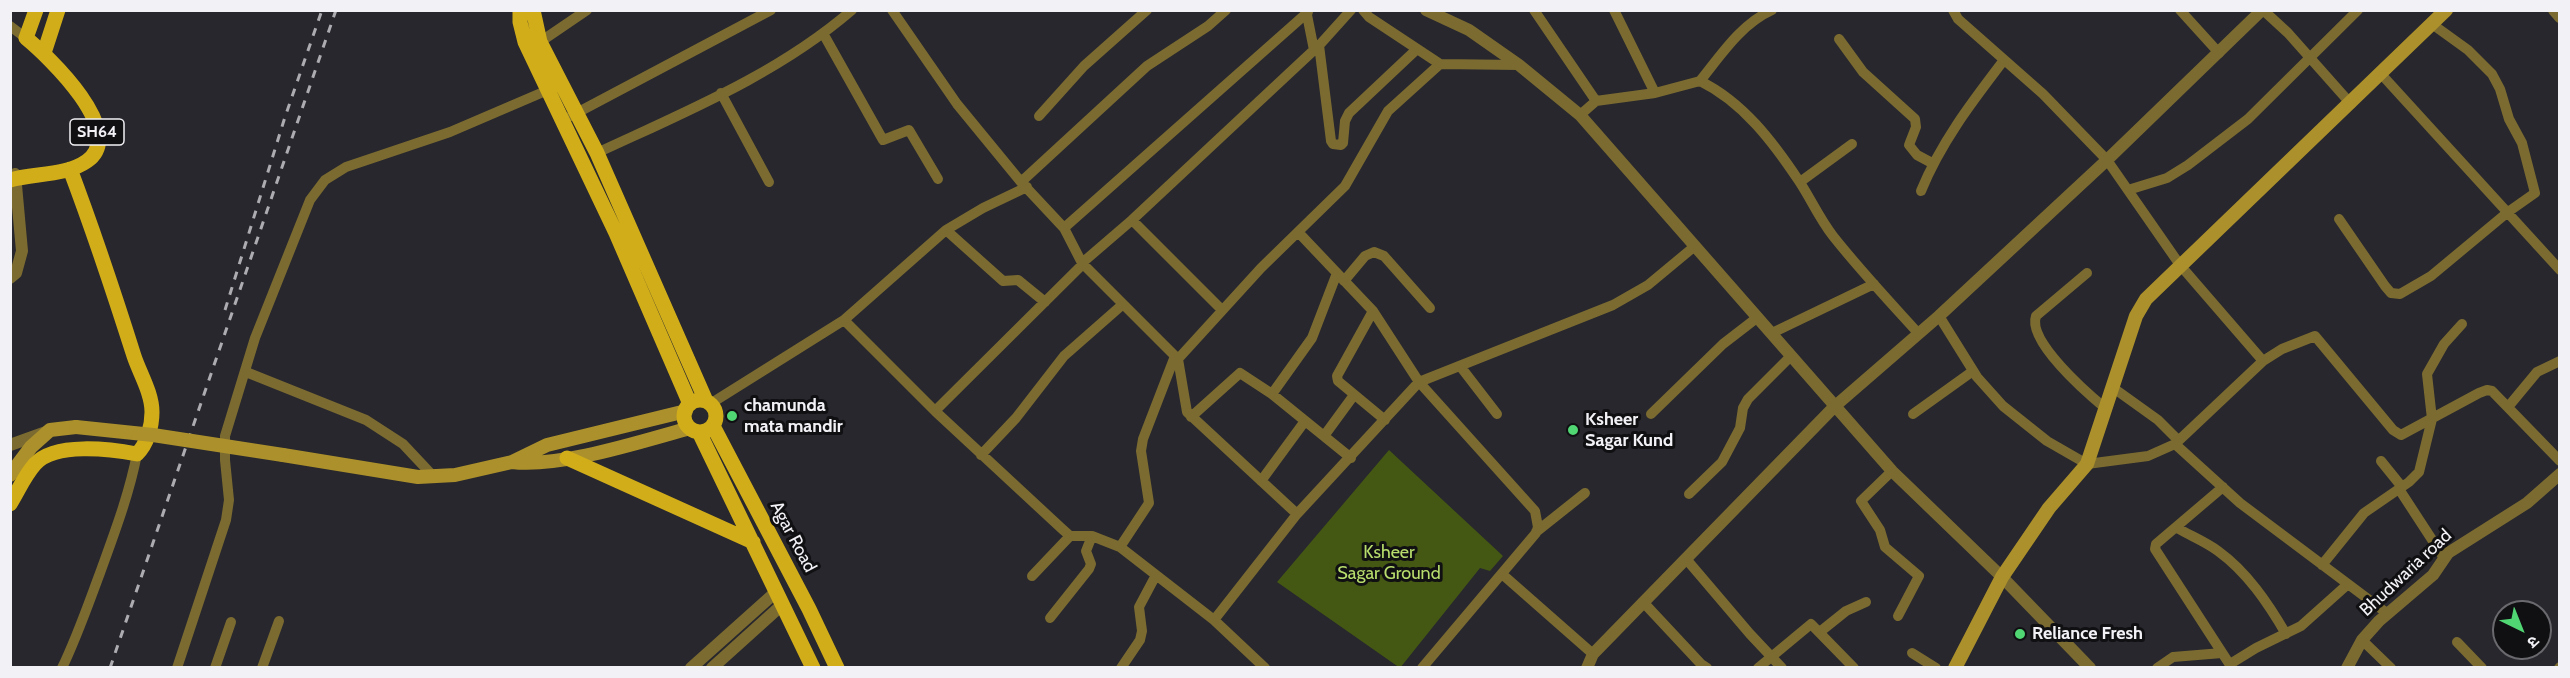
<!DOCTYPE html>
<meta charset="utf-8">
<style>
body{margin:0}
#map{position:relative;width:2570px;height:678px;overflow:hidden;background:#27272d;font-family:Cabin,"Noto Sans Devanagari",sans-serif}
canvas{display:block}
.frame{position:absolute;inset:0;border:12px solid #f2f2f6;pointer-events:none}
.north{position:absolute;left:2492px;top:600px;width:60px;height:60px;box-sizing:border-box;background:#101013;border:2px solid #6a6a6e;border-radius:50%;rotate:137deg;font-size:16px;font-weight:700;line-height:24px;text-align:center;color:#f2f2f6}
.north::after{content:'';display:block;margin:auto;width:21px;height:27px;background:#51d674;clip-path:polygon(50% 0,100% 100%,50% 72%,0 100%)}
</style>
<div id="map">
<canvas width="2570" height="678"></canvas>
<div class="frame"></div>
<div class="north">उ</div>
</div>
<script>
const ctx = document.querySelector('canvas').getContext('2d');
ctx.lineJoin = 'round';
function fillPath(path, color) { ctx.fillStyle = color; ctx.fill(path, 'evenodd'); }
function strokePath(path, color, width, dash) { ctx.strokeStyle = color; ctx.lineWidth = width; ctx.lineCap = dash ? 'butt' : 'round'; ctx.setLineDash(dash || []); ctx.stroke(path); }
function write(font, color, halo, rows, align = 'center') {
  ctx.font = font + ' Cabin,sans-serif'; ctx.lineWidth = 6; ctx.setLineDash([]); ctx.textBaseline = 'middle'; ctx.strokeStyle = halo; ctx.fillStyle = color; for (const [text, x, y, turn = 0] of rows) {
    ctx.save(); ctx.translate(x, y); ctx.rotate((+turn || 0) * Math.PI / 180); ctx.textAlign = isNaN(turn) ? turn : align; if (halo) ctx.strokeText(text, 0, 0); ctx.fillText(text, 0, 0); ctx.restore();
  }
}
const green = new Path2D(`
 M1389,450L1503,556L1490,571L1480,568L1400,668L1277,582Z`);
const minor = new Path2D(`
 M892,10L957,104L1021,182L1064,228L1082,263L1178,359L1187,412L1297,514L1214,620
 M1363,10L1369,17L1440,64
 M1534,10L1596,101
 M1614,10L1655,93L1700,81C1743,102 1773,142 1799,181C1811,199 1819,218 1833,236C1859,269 1889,301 1918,333
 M2180,10L2219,53
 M2263,10L2288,33L2351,104
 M10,26L26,38
 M824,35L883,140L909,130L938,179
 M1839,39L1863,72L1915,119L1916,127L1909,145L1917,155L1932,163
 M540,42L587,10
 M1319,45L1331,141L1333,144L1341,145L1343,143L1345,121L1349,113L1417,49
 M1315,50L1351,10
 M2382,75L2560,270
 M1700,81C1721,55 1741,24 1772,10
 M721,93L769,182
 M1580,115L1596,101L1655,93
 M571,116L771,10
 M1039,116L1084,66L1147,10
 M597,153C685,112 778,74 852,10
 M1021,182L1147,66L1208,26L1226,10
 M1800,182L1852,144
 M2128,190L2167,178L2188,165L2248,119L2358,10
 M1921,191C1941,142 1972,102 2004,60
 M2339,219L2385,286L2391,293L2400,294L2431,276L2508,212L2535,193L2522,143L2509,119L2500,89L2492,74L2468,50L2432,24
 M1132,220L1222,310
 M1064,228L1308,12
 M946,230L1003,281L1018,280L1045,302
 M1298,232L1373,311L1419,382L1613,305L1648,285L1695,246
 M1082,263L1132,220L1314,50L1307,15
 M2087,273L2036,316C2027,341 2087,393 2105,408
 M1344,281L1365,256L1374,252L1384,256L1430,308
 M1373,311L1337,376L1338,381L1385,420
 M1939,316L1977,377L2003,406L2047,441L2087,464L2148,456L2175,444L2263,361L2180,265L2107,160L2043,94L1958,19L1953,10
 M844,320L946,230L983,208L1027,187
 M1772,333L1874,284
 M1178,359L1261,268L1345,186L1388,111L1440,64L1519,65
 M2263,361L2282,349L2315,336L2393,430L2401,435L2479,393L2487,390L2492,391L2560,461
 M1460,366L1497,414
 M246,372L366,420L403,444L434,477
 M2112,387L2158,420L2178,440
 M1272,394L1312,338L1337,273
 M710,404L844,320L935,411L1060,527L1070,536H1092L1120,547L1214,620L1265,668
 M2508,407L2537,372L2560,361
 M935,411L1084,263
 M1651,414L1723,344L1758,317
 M1913,414L1973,371
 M1191,417L1240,373L1272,394L1351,458
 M1324,436L1354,395
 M2175,444L2240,503L2388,614
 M981,455L1016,418L1064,356L1122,305
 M2381,461L2402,487
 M1892,471L1861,501L1880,530L1885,547L1919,576L1898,616
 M1261,481L1305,421
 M2223,487L2156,544L2155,549L2232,668
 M2399,489L2444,558
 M1689,494L1722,462L1740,428L1743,408L1748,399L1791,356
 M1297,514L1419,382L1535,511L1538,527L1536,533L1422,668
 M2177,528C2191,536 2206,542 2218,551C2247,572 2268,603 2286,634
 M1536,532L1585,493
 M1120,547L1149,503L1141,451L1143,439L1175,356
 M1687,560L1750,634L1782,668
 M2322,565L2364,513L2409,482L2419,472L2432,419L2427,374L2444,344L2462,324
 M1502,574L1593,654
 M1032,576L1070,536
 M1644,603L1701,664L1707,668
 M1050,618L1089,569L1091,564L1086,551L1092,536
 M1821,631L1846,611L1866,602
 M2362,640L2391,668
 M2457,642L2482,668
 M1912,653L1936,668
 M2230,664L2256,648L2301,626L2348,584
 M62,668C77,637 88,605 100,573C114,534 129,495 137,454
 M177,668L226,520L229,500L225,460V436L255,338L310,200L325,180L346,167L450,132L548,90
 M215,668L231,622
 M262,668L279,621
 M1121,668L1140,640L1142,631L1139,607L1156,575
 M1758,668L1811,624L1854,668
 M2157,668L2173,657L2222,653
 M2559,668L2560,667`);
const tertiary = new Path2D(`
 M1426,10L1469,30L1519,65L1580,115L1892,471L2002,577L2090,668
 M2554,10L2560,17
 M10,278L16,273L22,251L15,174
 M10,445L49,431
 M691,668L777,591
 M712,668L783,604
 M1587,668L1593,654L1834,407L1939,316L2107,160L2262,10
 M2347,668L2362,640L2379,621L2433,575L2448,553L2527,503L2560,474`);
const secondary = new Path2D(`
 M283,455L418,477L455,475L512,462L547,445L686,411
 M512,462C560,468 642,441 690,428
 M10,475L31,447L50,430L76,427
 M1955,668L2002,577L2049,508L2087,464L2136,316L2146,299L2446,10`);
const primary = new Path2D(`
 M520,10V22L525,42L616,233L690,404
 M533,10L540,42L597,153L706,401
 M44,53L58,10
 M10,180C34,173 66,176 87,161C128,132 49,57 26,38L36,10
 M684 416a16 16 0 1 1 32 0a16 16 0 1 1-32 0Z
 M713,426L809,609L837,668
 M699,432L813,668
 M567,458L753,542
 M10,504C18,491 25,475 35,464C55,442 110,449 137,454C147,444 152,427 152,412C152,393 140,374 134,356C114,293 93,230 70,169`);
const rail = new Path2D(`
 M225,310L285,117L322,10
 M110,668L336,10`);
const secondaryBridge = new Path2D(`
 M76,427L153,435L283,455`);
const markers = [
 [732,416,6,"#51d674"],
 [1573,430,6,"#51d674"],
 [2020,634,6,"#51d674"]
];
const shields = [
 [97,132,54]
];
const shieldNames = [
 ["SH64",97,132]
];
const poiNames = [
 ["chamunda",744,406],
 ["mata mandir",744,427],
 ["Ksheer",1585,420],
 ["Sagar Kund",1585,441],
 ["Reliance Fresh",2032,634]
];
const streetNames = [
 ["Agar Road",793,537,62],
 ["Bhudwaria road",2406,573,-43]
];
const parkNames = [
 ["Ksheer",1389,553],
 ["Sagar Ground",1389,574]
];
fillPath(green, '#445813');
strokePath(minor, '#7b6b31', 10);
strokePath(tertiary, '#7b6b31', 12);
strokePath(secondary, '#ac902b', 14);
strokePath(primary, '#d1ad1a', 15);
strokePath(rail, '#acacb1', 3, [8, 8]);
strokePath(secondaryBridge, '#ac902b', 14);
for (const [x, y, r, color] of markers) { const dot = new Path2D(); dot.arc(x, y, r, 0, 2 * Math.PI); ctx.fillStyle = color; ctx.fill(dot); strokePath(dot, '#101013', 2); }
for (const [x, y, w] of shields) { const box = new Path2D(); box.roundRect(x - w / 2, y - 13, w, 26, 4.5); ctx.fillStyle = '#101013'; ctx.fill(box); strokePath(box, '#f2f2f6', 1.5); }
write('bold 16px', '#f2f2f6', null, shieldNames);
write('bold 18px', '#f2f2f6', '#101013', poiNames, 'left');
write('18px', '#f2f2f6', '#101013', streetNames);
write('18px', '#b8dd6c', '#101013', parkNames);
</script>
